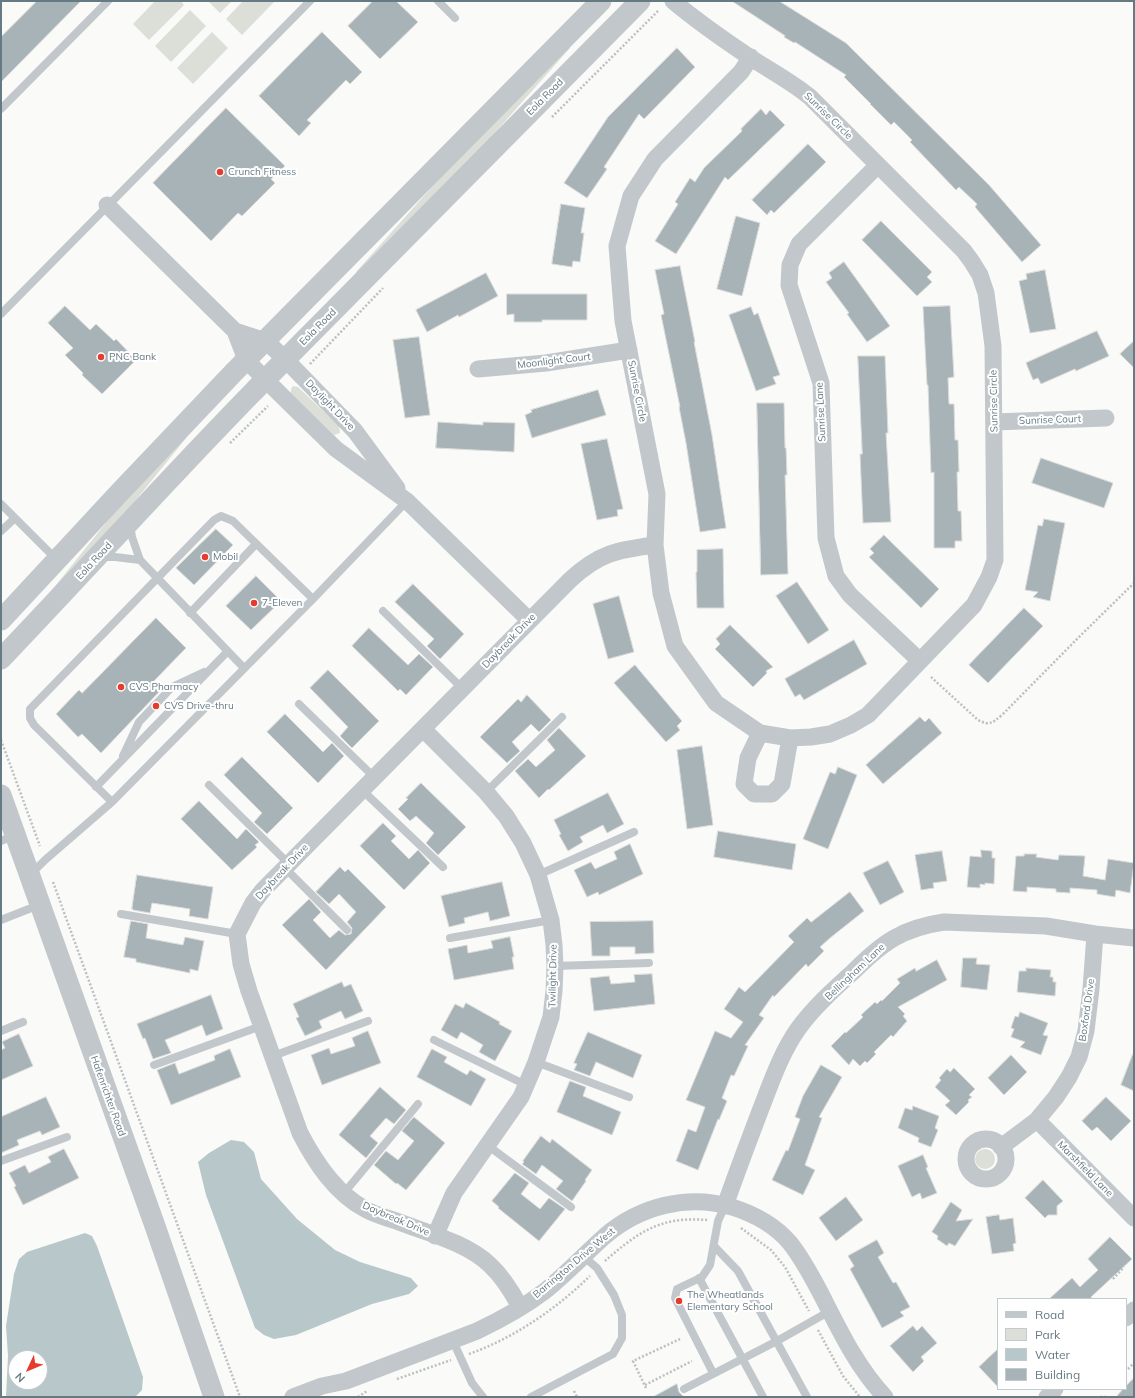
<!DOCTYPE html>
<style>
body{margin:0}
#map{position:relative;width:1135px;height:1398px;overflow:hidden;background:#fafaf8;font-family:Mulish,sans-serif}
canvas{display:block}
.frame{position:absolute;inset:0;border:2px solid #657a83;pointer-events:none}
.legend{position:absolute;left:997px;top:1298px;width:130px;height:92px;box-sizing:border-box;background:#fff;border:1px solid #c1cacd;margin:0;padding:5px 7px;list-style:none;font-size:12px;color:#657a83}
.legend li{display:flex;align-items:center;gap:8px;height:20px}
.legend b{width:20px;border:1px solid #c1cacd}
.north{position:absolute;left:8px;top:1350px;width:40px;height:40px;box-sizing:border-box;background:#fff;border:1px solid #c1cacd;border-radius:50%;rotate:226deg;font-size:11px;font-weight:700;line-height:16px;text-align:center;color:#657a83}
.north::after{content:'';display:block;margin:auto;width:14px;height:18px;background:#e53d2d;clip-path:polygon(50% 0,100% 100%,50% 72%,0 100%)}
</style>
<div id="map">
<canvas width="1135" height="1398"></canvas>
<div class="frame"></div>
<ul class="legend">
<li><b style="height:5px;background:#c1c7ca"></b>Road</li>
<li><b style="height:11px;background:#dbdfd7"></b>Park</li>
<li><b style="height:11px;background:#b8c7c9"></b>Water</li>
<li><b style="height:11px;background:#a8b3b7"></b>Building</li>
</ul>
<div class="north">N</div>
</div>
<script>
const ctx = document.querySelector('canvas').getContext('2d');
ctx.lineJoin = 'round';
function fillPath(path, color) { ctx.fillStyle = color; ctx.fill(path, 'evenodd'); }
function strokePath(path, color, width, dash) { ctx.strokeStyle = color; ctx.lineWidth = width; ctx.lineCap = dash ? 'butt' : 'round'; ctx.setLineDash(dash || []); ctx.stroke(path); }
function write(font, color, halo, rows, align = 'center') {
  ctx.font = font + ' Mulish,sans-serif'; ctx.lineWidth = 4; ctx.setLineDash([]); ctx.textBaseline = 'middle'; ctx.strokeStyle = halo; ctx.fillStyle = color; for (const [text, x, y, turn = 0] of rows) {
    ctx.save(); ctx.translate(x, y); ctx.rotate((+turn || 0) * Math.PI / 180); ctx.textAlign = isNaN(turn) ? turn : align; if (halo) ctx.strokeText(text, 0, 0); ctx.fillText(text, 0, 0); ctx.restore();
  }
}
const green = new Path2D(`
 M155,1H181L184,5L149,40L133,24Z
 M208,1H232L220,13Z
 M243,1H275L242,35L226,19Z
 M190,10L206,26L171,62L155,46Z
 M212,32L228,48L193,84L177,68Z
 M568,46L570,48L470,161L357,275L356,272L447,170Z
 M293,386L298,387L339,426L340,433L334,435L291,393V389Z
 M186,435L187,437L114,527L48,595L121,504Z
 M975 1159a10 10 0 1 1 20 0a10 10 0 1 1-20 0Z`);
const water = new Path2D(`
 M231,1140L244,1142L254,1152L261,1179L297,1219L335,1250L360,1262L411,1278L418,1286L409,1294L372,1304L296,1335L274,1339L264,1335L255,1328L206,1195L198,1162L209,1153Z
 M85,1233L92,1236L97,1246L143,1377L142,1390L135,1397H6L8,1356L6,1326L14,1274L19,1259L27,1252ZM16,1358H40V1382H16Z`);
const building = new Path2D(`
 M37,1H81L1,82V37Z
 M373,1H396L418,22L380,59L348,26Z
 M732,1H779L846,43L989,185L1041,245L1022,262L975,207L977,204L959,187L956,190L910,142L912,140L894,122L891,125L870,104H871L844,77L846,75L795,42L794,43L784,37L785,36Z
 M322,32L362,72L350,84L346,80L307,120L311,123L299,136L259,96Z
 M677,48L695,67L644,119L639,114L604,167L607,169L587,198L564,183L608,117Z
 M226,108L285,166L271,179L275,183L242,216L238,213L211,241L153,183Z
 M761,109L766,115L770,110L785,125L728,180L725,177L676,254L655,241L678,204L675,202L690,178L695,182L704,168L742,131L741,129Z
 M808,144L826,162L774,213L771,210L767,215L752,200Z
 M561,204L585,208L581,233H584L580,262L573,261L572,267L552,264Z
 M736,216L760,223L742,296L717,289Z
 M881,221L932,272L927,277L932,282L917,296L862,240Z
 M844,262L890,326L867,342L847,314L849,313L826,282L832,278L829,273Z
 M680,266L695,342H694L712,435L726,528L700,532L686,443L679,407H680L661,315L664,314L655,270Z
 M1045,270L1056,329L1030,333L1019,281L1027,279L1026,274Z
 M486,273L498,296L459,317L458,315L427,332L416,310Z
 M507,294H587V320H542V322H514V314L507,315Z
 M65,306L90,330L96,324L114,341L116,339L136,360L102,394L82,375L83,373L65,355L73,348L48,323Z
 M950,306L954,377L948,378L949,404H954L955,440H958L959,472H957L958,511H961L962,541H955V548H934V472L931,473L928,385H927L923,307Z
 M751,307L754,315L758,313L780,375L773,377L776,384L756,391L729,315Z
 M1097,331L1109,356L1076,371L1075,369L1041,384L1038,378L1033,380L1026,363Z
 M419,337L430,415L405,418L393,340Z
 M1134,341V368L1120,354Z
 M858,356H885L888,433H886L891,522L863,523L860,454H862Z
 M598,390L606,415L532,438L525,415L532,412L531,410Z
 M757,403H784L785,448H786L787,475H785L788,574L761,575Z
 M438,422L483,425V422L515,423L514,452L436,448Z
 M607,439L623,509L617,510L618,516L597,520L581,444Z
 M1041,458L1113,483L1104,508L1032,483Z
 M1044,519L1065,523L1050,601L1033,597L1038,592L1025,590L1038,525L1042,526Z
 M216,529L233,545L194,585L176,568Z
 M884,535L939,589L921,608L869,557L874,553L870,549Z
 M723,549L724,608H697L696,572H697V550Z
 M256,576L281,601L251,630L226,606Z
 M797,582L829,630L808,644L776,596Z
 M413,584L464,634L440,659L427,646L434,639L395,602Z
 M619,596L634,652L608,659L593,604Z
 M1024,608L1043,626L988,683L969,665Z
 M156,618L186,648L151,684L159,692L101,753L82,734L78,737L56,714L79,690L82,693Z
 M730,625L773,667L766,671L767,673L753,687L715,649L720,644L716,639Z
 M369,628L408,665L419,654L433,667L406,695L400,689L398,691L352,646Z
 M854,640L867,664L804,700L800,694L795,697L785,679Z
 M635,665L682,721L677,726L680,730L666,742L614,683Z
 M328,670L379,721L352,748L340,736L348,727L310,688Z
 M527,695L551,720L539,732L531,724L512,742L520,751L507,763L480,737L518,699L521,702Z
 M285,714L323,752L332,743L344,756L318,783L267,732Z
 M920,717L925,722L929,718L942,733L883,784L866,765Z
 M559,728L586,756L549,790L548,789L539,798L515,771L528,759L536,767L555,750L547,740Z
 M702,746L713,825L687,829L677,750Z
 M242,757L293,808L267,834L254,822L262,813L224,775Z
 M838,767L857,775L828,849L803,839L830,772L835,774Z
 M421,783L466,827L438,855L426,843L434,833L416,816L410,821L398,809L408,799L406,798Z
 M608,793L624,824L607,833L603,825L580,837L583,842L568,851L559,835L561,834L554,820Z
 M199,801L237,839L246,829L259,842L255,845L257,847L232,870L181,819Z
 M383,823L396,836L391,841L409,859L418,850L430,863L404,890L360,846Z
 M718,831L796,844L792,870L714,857Z
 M630,844L643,874L599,895L598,892L587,897L574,870L591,862L595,869L617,859L614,852Z
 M981,850L992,851V858H995L994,884L985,883V885L980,884V888L967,887L970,856L981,857Z
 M942,851L947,881L933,883L934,888L921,890L915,855Z
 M1024,854H1037L1036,857L1058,860L1059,855L1085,856L1083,876L1105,880L1108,859L1134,863L1130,893L1116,890L1115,897L1097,894V890L1070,888V893L1056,892V889L1027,887V892L1013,891L1016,856H1024Z
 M888,861L904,892L880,905L863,873Z
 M340,867L345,872L348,869L386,907L326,970L282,925L309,899L321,912L313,920L330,938L339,930L345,935L351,934L352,928L347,922L356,912L339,894L329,904L316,892Z
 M137,875L213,887L208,919L189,916L190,909L152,903L150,913L133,910V909H132Z
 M502,882L510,916L490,921L488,912L464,918L465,923L449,927L441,896Z
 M850,892L864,911L830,938L820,947L824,951L808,967L806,964L774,997L773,995L759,1015L764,1018L745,1045L748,1046L734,1076L731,1075L722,1098L727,1101L719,1120L718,1119L698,1170L676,1161L688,1129L696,1132L705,1107L686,1100L715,1031L731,1038L743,1022L724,1009L739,987L745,992L794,942L788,936L807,918L811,922Z
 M131,921L148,924L146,938L183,945L185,937L204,941L198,971L190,969V973L136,962V959L124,957Z
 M653,921L654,953L635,954V947H610V956H592L590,922Z
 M510,937L514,957H512L514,969L454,980L448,949L467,945L468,953L493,948L491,941Z
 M963,958H977L976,964L990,965L987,990L961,987Z
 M937,960L947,980L898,1007L905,1014L903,1016L907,1021L893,1037L891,1035L874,1052L876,1054L867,1063L865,1061L860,1066L853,1059L849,1065L831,1046L845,1032L846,1033L863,1017L861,1015L875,1002L877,1004L881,1000L882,1001L900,983L897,979L915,968L916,971Z
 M1026,968L1051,970L1050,977H1053V982H1056L1055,996L1017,992L1019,971H1026Z
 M652,974L655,1004L594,1011L590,978L609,976L611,984L635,982L634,975Z
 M342,982L344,987L351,984L363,1011L345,1019L341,1011L319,1021L322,1028L305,1036L296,1018L299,1017L293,1004Z
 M211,995L223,1029L206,1036L202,1025L165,1040L171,1053L153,1059L145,1038L143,1039L137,1024Z
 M466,1003L500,1022L499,1024L512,1031L495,1061L479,1052L483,1045L461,1032L457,1039L441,1030L455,1004L463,1008Z
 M1020,1012L1048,1023L1043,1035L1048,1036L1041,1055L1020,1047L1025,1042L1011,1037L1014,1029L1011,1028L1015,1016L1018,1017Z
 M368,1031L381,1063L322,1085L311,1055L329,1048L331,1054L355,1046L352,1038Z
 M588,1032L642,1055L633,1078L596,1062L590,1076L574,1070L577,1064L574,1063Z
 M19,1034L33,1066L1,1080V1050L5,1048L2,1042Z
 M230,1049L241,1077L171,1105L157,1070L175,1063L179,1074L215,1060L214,1056Z
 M432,1049L447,1057L444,1062L467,1075L470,1070L486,1079L471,1106L417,1077Z
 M1133,1054H1134V1091L1121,1085Z
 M1011,1055L1027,1072L1004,1095L988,1078Z
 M821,1065L842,1077L819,1117L822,1118L805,1165L815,1170L803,1195L772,1180L786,1150L788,1151L800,1119L795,1117L803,1096Z
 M954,1068L975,1089L969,1095L972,1097L968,1100L969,1102L956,1115L945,1105L950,1101L935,1087L941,1080L939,1078L947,1069L950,1072Z
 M570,1081L586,1087L583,1096L621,1112L612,1135L557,1112Z
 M380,1087L406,1110L394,1124L386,1118L370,1136L378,1143L366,1158L339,1135Z
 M46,1097L60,1127L42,1135L40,1131L17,1140L19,1145L1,1153V1117Z
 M1106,1097L1131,1121L1111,1141L1097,1127L1092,1131L1082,1121Z
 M913,1106L939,1116L935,1128L938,1130L931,1147L918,1142L919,1138L898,1128L905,1108L912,1110Z
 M414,1117L445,1143L406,1190L397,1183L396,1184L374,1165L386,1151L398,1160L414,1141L402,1131Z
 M541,1136L550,1143L552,1139L592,1170L585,1180L586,1181L572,1201L556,1189L563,1181L542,1165L536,1174L522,1164L524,1162L523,1161Z
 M64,1149L79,1178L23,1205L14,1187L16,1186L9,1173L25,1165L29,1173L51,1162L48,1157Z
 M923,1155L928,1167L926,1168L937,1193L922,1199L920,1193L912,1197L898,1166Z
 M515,1173L529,1183L521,1194L540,1209L549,1198L565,1209L539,1241L498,1208L499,1207L492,1201Z
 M1043,1180L1063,1201L1057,1206V1215H1048L1045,1218L1025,1198Z
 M846,1197L863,1220L836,1241L819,1218Z
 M951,1202L962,1210L956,1221L973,1219L955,1246L949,1243L947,1246L937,1239L938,1236L932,1232Z
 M999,1215L1000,1220L1013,1218L1016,1243L1013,1244L1014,1251L992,1254L986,1217Z
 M1110,1237L1132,1259L1091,1297L1092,1299H1049L1072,1278L1080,1287L1098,1270L1088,1259Z
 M877,1240L884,1253L878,1257L893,1283L896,1282L910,1307L900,1312L904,1316L882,1328L850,1269L854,1266L848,1256Z
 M913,1326L917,1331L922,1326L937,1343L921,1357L924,1361L913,1372L890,1346Z
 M998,1349V1387L979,1367Z
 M1134,1378V1397H1116L1123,1389H1126V1386Z
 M677,1384L679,1392L684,1397H653Z`);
const path = new Path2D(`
 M552,117L658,11
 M310,364L383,288
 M230,443L268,406
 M931,677L978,720C990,726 992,723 1002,715L1077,639L1134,583
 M1,740L40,846
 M53,882L240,1397
 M741,1228L771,1250L785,1267L809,1311
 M605,1261C621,1247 641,1230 662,1224C676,1219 693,1219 708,1220
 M1113,1279L1124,1267
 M818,1330L843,1376L860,1397
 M469,1354C514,1338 556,1309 590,1276
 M1128,1369L1134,1363
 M397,1379L451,1360
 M645,1385L692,1361
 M646,1388L633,1361L680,1339
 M574,1391L577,1397
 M358,1397L367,1391
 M1100,1397H1106`);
const service = new Path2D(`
 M438,1L455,18
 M1,109L108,1
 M1,314L310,1
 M1,504L57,560
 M130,525L132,537L140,560L244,668
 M1,531L15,518
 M103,557H115L140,560
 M383,611L463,689
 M190,613L256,544
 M299,704L374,777
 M123,756L139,722L172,687L204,672
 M209,785L289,864
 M96,787L227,652
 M362,790L443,867
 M486,792L562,717
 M112,802L34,725L30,718V709L214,520L221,516L233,521L313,599
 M1,841L15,835
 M285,868L347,930
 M30,875L45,860L112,802L313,599L407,501
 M538,875L634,832
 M121,914L237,934
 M1,920L39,905
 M450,938L551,920
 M555,966L649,963
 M1,1031L23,1022
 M434,1040L526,1085
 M273,1056L368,1021
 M536,1062L629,1097
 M154,1065L261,1026
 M487,1145L571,1207
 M1,1161L67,1137
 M344,1193L418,1104
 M714,1246L738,1271L807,1397
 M699,1278L763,1397
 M453,1341L472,1383L483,1397
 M713,1373L675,1298L677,1289L702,1277L710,1265L718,1221L725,1206
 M684,1389L777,1341L830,1311
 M531,1397L613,1354L622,1338V1315L614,1295L597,1268L583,1256`);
const minor = new Path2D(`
 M673,1C698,22 724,40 751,58C771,71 792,82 810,97L964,251L972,262L980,275L986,293L993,346L995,560L989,577L974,605L868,715L851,725L830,734L811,737L790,738L760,733L716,703L675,646L661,593L655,545L657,494L623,321L617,246L631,196L655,159L741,72L751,57
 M878,165L799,244L790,265L789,285L821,383L826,538L836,576L850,595L920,661
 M107,205L235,331L246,360L280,394L336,449L407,501L529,620
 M235,331L266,341L286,360L355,431L397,488
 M478,369L546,363L629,350
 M994,422L1106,418
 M423,729L486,792L506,816L523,843L538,875L551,920L554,945L555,966L554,991L551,1017L536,1062L521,1097L454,1193L435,1236
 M760,733L748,758L744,784L754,794H772L782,784L790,738
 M1037,1120L1134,1218
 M966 1159a20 20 0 1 1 40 0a20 20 0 1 1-40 0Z
 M1001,1147L1037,1120L1056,1097L1069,1077L1079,1057L1086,1031L1091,989L1095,934
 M725,1206C736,1174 748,1143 760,1111C771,1083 781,1053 798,1029C813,1008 834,989 853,972C882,943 902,928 944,922L1046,926L1095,934L1134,938
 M520,1307C512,1292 503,1277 490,1265C467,1243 428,1233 399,1222C388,1218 375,1215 365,1209C335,1193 315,1162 300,1133L249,991L241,964L237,934L253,903L263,890L570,580C599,553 617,550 655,545
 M1126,1318L1134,1310
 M293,1397L322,1386L346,1381L477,1331C500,1320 524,1307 545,1291C566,1274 585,1254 605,1236C640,1206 687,1194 732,1207C754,1214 775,1225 790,1243C802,1258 811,1275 820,1292C839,1329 856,1366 885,1397
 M1047,1397L1055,1389`);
const tertiary = new Path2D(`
 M1,620L120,492L235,371L601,1
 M1,659C86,570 168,479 254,391C383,261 512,131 640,1
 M1,795L155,1226L214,1397`);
const markers = [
 [220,172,4,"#e53d2d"],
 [101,357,4,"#e53d2d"],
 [205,557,4,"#e53d2d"],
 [254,603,4,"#e53d2d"],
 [121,687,4,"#e53d2d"],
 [156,706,4,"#e53d2d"],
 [679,1301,4,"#e53d2d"]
];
const streetNames = [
 ["Eola Road",545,97,-45],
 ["Sunrise Circle",828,116,44],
 ["Eola Road",318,327,-45],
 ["Moonlight Court",554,361,-7],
 ["Sunrise Circle",637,391,79],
 ["Sunrise Circle",994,401,-91],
 ["Daylight Drive",330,405,46],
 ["Sunrise Lane",821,412,-93],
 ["Sunrise Court",1050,420,-2],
 ["Eola Road",94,561,-47],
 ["Daybreak Drive",509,641,-46],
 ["Daybreak Drive",282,872,-47],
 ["Bellingham Lane",855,972,-43],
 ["Twilight Drive",553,976,-89],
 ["Boxford Drive",1087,1010,-82],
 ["Hafenrichter Road",108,1096,70],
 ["Marshfield Lane",1085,1169,45],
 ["Daybreak Drive",396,1219,23],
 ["Barrington Drive West",574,1263,-40]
];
const poiNames = [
 ["Crunch Fitness",228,172],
 ["PNC Bank",109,357],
 ["Mobil",213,557],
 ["7-Eleven",262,603],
 ["CVS Pharmacy",129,687],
 ["CVS Drive-thru",164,706],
 ["The Wheatlands",687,1295],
 ["Elementary School",687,1307]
];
fillPath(green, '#dbdfd7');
fillPath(water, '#b8c7c9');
fillPath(building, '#a8b3b7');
strokePath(building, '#dcdcda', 1);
strokePath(path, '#bbc0c2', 2.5, [2, 2]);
strokePath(service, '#c1c7ca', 8);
strokePath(minor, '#c1c7ca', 17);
strokePath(tertiary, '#c1c7ca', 21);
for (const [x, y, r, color] of markers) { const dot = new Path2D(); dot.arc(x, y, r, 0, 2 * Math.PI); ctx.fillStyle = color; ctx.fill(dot); strokePath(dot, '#fff', 1.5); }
write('10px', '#657a83', '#fff', streetNames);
write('10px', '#657a83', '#fff', poiNames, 'left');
</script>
